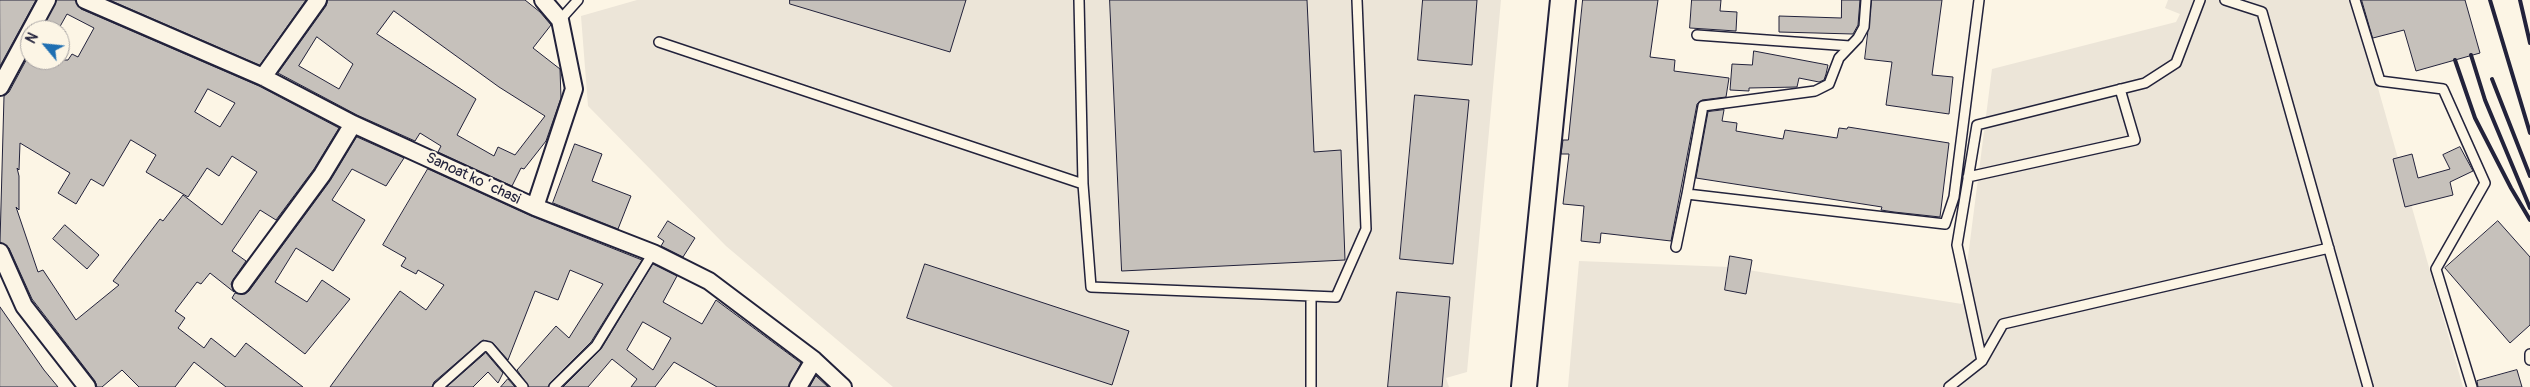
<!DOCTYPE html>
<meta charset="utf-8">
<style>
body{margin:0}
#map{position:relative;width:2530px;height:387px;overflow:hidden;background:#fcf5e5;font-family:Pangolin,sans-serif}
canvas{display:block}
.north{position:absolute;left:20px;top:20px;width:50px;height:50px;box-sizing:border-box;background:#fcf5e5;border:1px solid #a5a1a1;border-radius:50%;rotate:298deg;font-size:14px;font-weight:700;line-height:20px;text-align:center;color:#22223b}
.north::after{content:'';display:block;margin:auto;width:18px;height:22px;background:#1f6fb2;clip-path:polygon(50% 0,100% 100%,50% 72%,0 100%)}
</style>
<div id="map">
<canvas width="2530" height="387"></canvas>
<div class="north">N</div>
</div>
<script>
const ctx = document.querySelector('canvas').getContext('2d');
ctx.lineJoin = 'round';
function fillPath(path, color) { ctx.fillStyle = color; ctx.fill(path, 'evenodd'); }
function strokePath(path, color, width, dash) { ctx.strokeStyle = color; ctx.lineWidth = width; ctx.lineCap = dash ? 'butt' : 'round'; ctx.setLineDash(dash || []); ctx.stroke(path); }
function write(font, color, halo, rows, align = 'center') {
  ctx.font = font + ' Pangolin,sans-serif'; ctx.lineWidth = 4; ctx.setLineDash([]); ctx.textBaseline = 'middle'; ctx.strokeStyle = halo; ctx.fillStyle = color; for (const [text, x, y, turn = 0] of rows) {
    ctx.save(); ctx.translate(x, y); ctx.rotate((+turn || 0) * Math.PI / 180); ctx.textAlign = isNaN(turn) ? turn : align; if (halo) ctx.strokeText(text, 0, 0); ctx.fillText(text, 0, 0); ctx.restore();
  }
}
const built = new Path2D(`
 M637,0H1501L1467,372L1446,378L1449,387H893L726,246L588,106L581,16Z
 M2168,0H2353L2463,387H1568L1579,261L1729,267L1962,304L1992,69L2176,22L2180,14L2165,8Z`);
const building = new Path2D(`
 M0,0H36L0,66Z
 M57,0H75L81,9L259,86L339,128L314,169L276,220L260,210L232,251L246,261L233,280L231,284L234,292L210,273L201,284L197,282L175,311L185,318L178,328L204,348L211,338L235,357L246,343L303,387H226L194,362L175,387H139L122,370L102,387H97L95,381L32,299L9,248L0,242L4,96L9,92L30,53V60H68L72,54L78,57L94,28L67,14L58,30H42ZM208,89L235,103L220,127L195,112ZM131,140L156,155L146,172L188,197L207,168L219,176L232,156L257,172L222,225L183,195L163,221L160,219L113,281L119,285L76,320L43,270L38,272L16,207L19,210V176L17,168L19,170L20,143L70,173L58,193L76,204L91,179L103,186Z
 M110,0H306L260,65Z
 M328,0H525L540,12L551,25L533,48L560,69L561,98L546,141L524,169L521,168L512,186L438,152L441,146L420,133L415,141L357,115L278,73L326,6ZM394,11L499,87L545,116L515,155L498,147L494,156L457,135L476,99L377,34ZM317,37L353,64L339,89L299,66Z
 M790,0H966L950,52L790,4Z
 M1110,0H1307L1314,152L1341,150L1345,260L1122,271Z
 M1423,0H1477L1472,65L1418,60Z
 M1583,0H1658L1650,57L1675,60L1674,71L1729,78L1726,97L1702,100L1697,104L1671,241L1601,233L1600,243L1581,241L1584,206L1563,204L1569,154H1561L1563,140H1568Z
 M1692,0H1721L1720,11L1737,12L1736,31L1690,28Z
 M1842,0H1860L1858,25L1853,34L1779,32V16L1841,18Z
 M1872,0H1942L1932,75L1953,77L1949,114L1886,105L1892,62L1865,59Z
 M2362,0H2465L2480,53L2416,71L2404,30L2373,38Z
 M1754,51L1828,65L1826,74L1824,80L1819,82L1799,78L1797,87L1749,88V91L1730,90L1732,64L1752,65Z
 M1415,95L1469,100L1453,264L1400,259Z
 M1724,110L1722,121L1737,123L1736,131L1783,139L1785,130L1837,138L1839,128L1847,129L1848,127L1949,143L1940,217L1894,212L1881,210L1882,207L1696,178L1708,112Z
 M357,137L404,158L386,186L352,169L332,200L365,220L333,271L296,248L275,282L307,302L322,280L350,299L305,354L232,298L235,293L245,294L249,291L330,181Z
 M575,144L602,154L592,181L631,196L618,229L553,203Z
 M2460,147L2473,171L2450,182L2453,195L2405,207L2393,159L2412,154L2418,178L2450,169L2443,155Z
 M428,169L531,216L642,260L591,342L550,383L548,387H529L517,370L556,326L569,338L603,284L570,270L558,300L535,291L508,360L493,343L483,340L434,382L432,387H330L400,291L426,310L444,285L418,270L416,274L401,266L406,258L383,245Z
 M668,221L695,238L683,257L661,246L664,241L658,237Z
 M2498,221L2530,257V325L2510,343L2445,268Z
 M65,225L99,255L87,269L53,239Z
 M1730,256L1752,260L1746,294L1725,290Z
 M653,264L677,276L663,302L702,324L716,300L801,363L788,387H717L674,362L655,387H631L637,379L612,359L588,387H563L601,349ZM643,322L671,338L653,370L627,350Z
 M925,264L1129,331L1112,385L907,318Z
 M1397,292L1450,297L1442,387H1388Z
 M0,307L44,370L58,387H0Z
 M486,353L503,373L498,383L488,372L473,387H447Z
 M2517,370L2522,387H2478L2477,381Z
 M816,376L828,387H810Z
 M508,379L515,387H501Z`);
const lane = new Path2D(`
 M1866,0L1864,27L1858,38L1839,58L1829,84L1815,91L1703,106L1687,194L1945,224L1954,197L1979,0
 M2225,0L2262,12L2368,387
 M2355,0L2380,81L2443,89L2485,183L2436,269L2472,387
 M560,20L578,0
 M1697,35L1850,46
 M659,42L1083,184L1079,0
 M1968,177L2135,140L2120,89
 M1083,184L1091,287L1336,297L1366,229L1357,0
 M1676,247L1687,194
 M2530,354V360
 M1982,361L1957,245L1977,125L2145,83L2176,63L2200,0
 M438,387L484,346L489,347L523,387
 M554,387L596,346L653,253
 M1311,387V296
 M1949,387L1982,361L2003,324L2329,248`);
const street = new Path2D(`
 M85,0L263,77L353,124L535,207L653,253L709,281L814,360L843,387
 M263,77L318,0
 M0,87L47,0
 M535,207L574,89L560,20L543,0
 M0,252L24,306L87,387
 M241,285L322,175L353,124
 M798,387L814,360`);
const secondary = new Path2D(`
 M1524,387L1563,0`);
const rail = new Path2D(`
 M2490,0L2530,133
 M2520,0L2530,43
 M2471,55L2485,100L2530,208
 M2455,60L2475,118L2511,188L2530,220
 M2492,79L2530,176`);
const streetNames = [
 ["Sanoat koʻchasi",473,179,25]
];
fillPath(built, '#ece5d8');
fillPath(building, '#c6c1bb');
strokePath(building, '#22223b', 1);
strokePath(lane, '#22223b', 12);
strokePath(street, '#22223b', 20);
strokePath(secondary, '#22223b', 28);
strokePath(lane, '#fcf5e5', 9);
strokePath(street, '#fcf5e5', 16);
strokePath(secondary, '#fcf5e5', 24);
strokePath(rail, '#22223b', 4);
write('15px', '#22223b', '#fcf5e5', streetNames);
</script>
